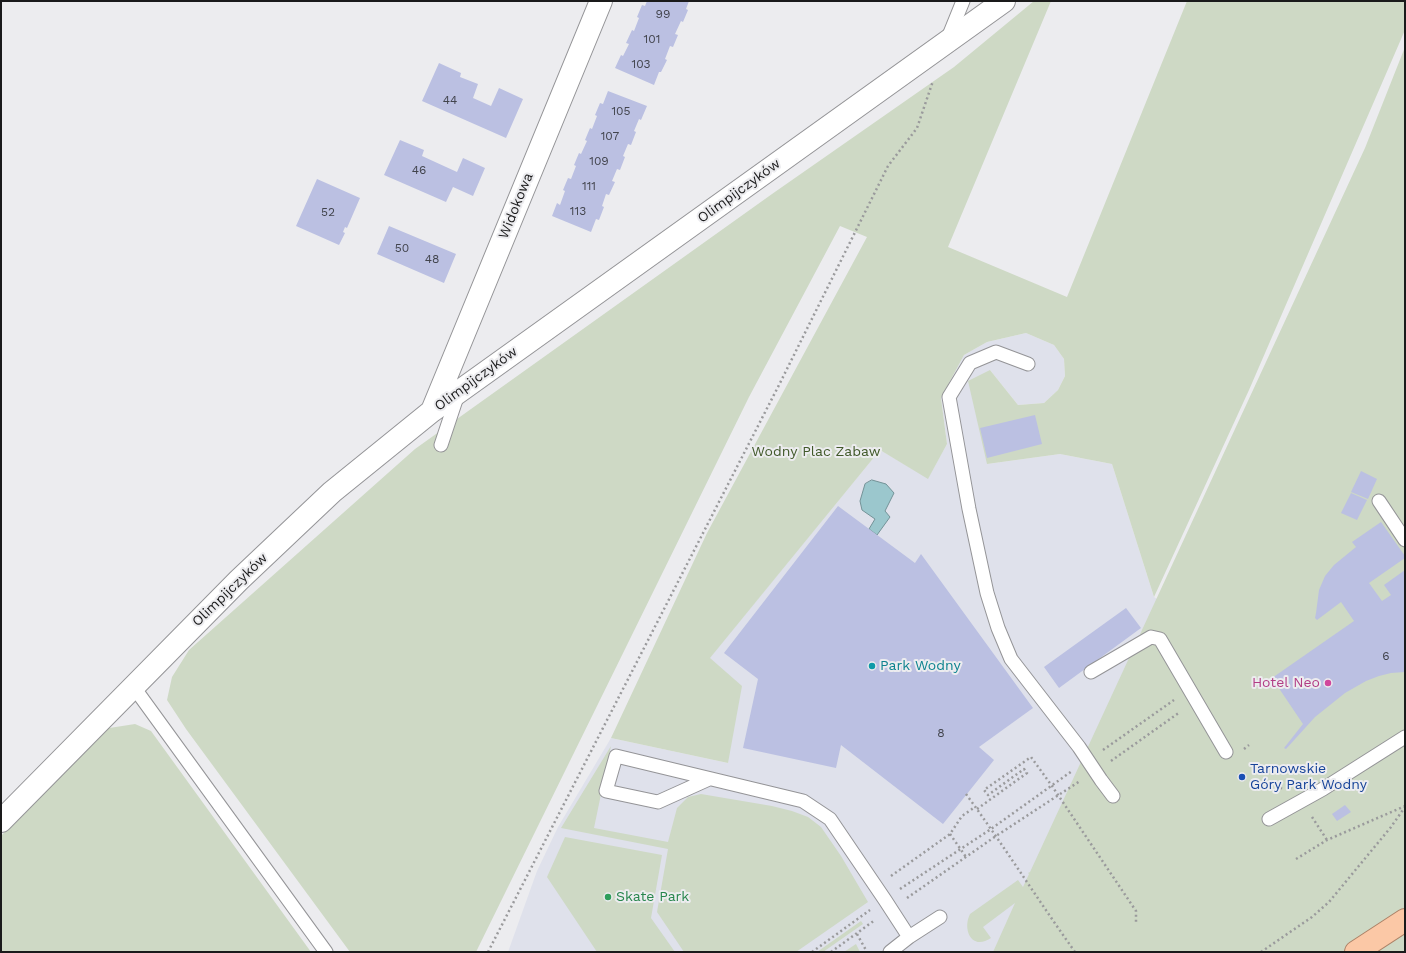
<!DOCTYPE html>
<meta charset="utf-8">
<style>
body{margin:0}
#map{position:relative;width:1406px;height:953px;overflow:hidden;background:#ececef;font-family:"Work Sans",sans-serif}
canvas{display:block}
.frame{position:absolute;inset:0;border:2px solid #1a1a1b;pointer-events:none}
</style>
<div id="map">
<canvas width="1406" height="953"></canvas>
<div class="frame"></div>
</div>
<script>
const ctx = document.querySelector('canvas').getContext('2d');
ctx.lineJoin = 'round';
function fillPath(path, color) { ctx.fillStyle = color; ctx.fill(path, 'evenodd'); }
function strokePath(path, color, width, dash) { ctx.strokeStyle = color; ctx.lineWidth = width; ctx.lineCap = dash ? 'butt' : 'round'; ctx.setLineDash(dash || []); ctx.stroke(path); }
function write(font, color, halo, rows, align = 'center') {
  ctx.font = font + ' "Work Sans",sans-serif'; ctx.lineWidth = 4; ctx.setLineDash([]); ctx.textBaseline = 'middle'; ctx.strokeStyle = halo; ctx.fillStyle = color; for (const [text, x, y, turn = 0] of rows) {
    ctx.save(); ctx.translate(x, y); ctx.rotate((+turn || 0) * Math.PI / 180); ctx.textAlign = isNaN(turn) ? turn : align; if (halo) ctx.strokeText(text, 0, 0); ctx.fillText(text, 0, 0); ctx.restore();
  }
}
const built = new Path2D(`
 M1026,333L1054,345L1064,359L1065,376L1058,390L1044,403L1018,405L990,370L987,464L1060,454L1112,464L1154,597L1240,653L1206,952H508L537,871L558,827L611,738L728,763L709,658L880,450L928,478L947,444L941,398L964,355L987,342Z`);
const green = new Path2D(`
 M1034,1H1051L948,247L1067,297L1187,1H1405V30L1249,390L1154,597L1112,464L1060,454L987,464L968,381L990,370L1018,405L1044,403L1058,390L1065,376L1064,359L1054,345L1026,333L987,342L964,355L941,398L947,444L928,479L880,450L710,658L742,686L728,763L611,738L707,533L867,237L840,226L749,397L476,952H350L186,729L167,700L172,677L189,650L415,449L772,194L954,67Z
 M1405,47V952H993L1015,903L983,927L991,938C972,951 962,930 970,914L1018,880L1023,887L1029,874L1028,873L1030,872L1365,148Z
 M135,724L151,731L311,952H1V836L103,729Z
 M611,746L594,828L668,842L677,808L688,797L701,794L772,806L792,811L808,817L821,827L841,856L868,902L796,952H684L657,912L668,849L561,828Z
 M565,837L662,855L651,918L675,952H597L547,877Z
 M861,921L863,924L823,952H817Z
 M856,944L860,952H844Z`);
const water = new Path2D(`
 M872,480L886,484L894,493L885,511L890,517L877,535L869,529L875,519L862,510L860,501L865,484Z`);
const building = new Path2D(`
 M647,1H689L686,9L688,10L683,22L681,21L675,34L678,35L673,47L670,46L665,59L667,60L661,72H659L654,85L615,68L621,55L623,56L629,44L626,43L632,30L634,31L639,18L637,17L642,5L645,6Z
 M439,63L461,73L460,77L478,84L473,98L491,106L499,88L523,99L506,138L422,101Z
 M608,91L647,106L641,120L639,119L634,131L636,132L631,145L628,144L623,156L625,157L620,170L617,169L612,181L615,182L609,195L606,194L602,206L604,207L599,220L596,219L591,232L552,216L557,203L560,205L565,191L563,190L568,178L571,179L576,166L574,165L579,153L581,154L587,141L585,140L590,128L592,129L597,116L595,115L600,103L603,104Z
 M400,140L424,150L422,156L457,172L463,158L485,168L473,196L453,187L446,202L384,175Z
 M317,179L360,198L347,228L345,227L343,232L345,233L339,245L296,226Z
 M389,226L456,254L444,283L377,254Z
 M1035,415L1042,444L987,458L980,428Z
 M1361,471L1377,479L1368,499L1351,492Z
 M1351,493L1367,500L1357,520L1341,513Z
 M838,506L915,563L921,554L1033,708L979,747L994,760L943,824L841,745L836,768L743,748L758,679L724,653Z
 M1381,522L1405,556V558L1369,583L1382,601L1391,595L1384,585L1405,570V672L1391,673L1379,676L1366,681L1345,693L1315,717L1286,749L1284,748L1303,724L1272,678L1354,621L1341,602L1317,620L1315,618L1316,613L1319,590L1325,576L1334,565L1356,547L1352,542Z
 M1126,608L1141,628L1059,688L1044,667Z
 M1345,805L1351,812L1337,821L1332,814Z`);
const path = new Path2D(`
 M1244,749L1249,745
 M1103,750L1174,700
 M1111,761L1180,712
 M1276,785L1284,790
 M966,794C1004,846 1038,900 1075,952
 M977,809L1027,773L1024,769L988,795L984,790L1031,757L1052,786L1136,911V923
 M1312,817L1327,840
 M950,834L966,857
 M1296,859L1327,840L1405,806
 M891,876L950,834L962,816L975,807
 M900,889L991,829L1072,771
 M907,898L996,836L1080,781
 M857,934L867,952
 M488,952L779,385L888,166L917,128L933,81
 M812,952L870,910
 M831,952L875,920
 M1261,952L1312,917L1329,902L1391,827L1405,807`);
const service = new Path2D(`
 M948,38L963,1
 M1028,364L996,352L970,363L949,397L969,509L987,593L998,628L1011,659L1079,747L1101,780L1113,796
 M441,445L458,394
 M1379,501L1405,540
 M1091,672L1151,637L1160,639L1226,752
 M133,686L326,952
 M709,779L658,802L606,791L616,756L803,801L830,819L885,900L909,937
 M1269,819L1323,789L1405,737
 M890,952L909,937L940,917`);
const minor = new Path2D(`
 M432,411L601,1
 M1,821L239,580L332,492L432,411L1004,1`);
const trunk = new Path2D(`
 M1356,952L1405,920`);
const markers = [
 [872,666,4,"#0f9aa8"],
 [1328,683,4,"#d1479c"],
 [1242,777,4,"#1a4fb4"],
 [608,897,4,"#2e9e5b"]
];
const numberNames = [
 ["99",663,14],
 ["101",652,39],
 ["103",641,64],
 ["44",450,100],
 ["105",621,111],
 ["107",610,136],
 ["109",599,161],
 ["46",419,170],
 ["111",589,186],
 ["113",578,211],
 ["52",328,212],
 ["50",402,248],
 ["48",432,259],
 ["6",1386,656],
 ["8",941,733]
];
const streetNames = [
 ["Olimpijczyków",739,191,-36],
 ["Widokowa",516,206,-68],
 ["Olimpijczyków",476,379,-36],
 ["Olimpijczyków",230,590,-44]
];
const parkNames = [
 ["Wodny Plac Zabaw",816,452]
];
const cultureNames = [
 ["Park Wodny",880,666]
];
const hotelNames = [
 ["Hotel Neo",1320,683]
];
const transitNames = [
 ["Tarnowskie",1250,769],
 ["Góry Park Wodny",1250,785]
];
const leisureNames = [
 ["Skate Park",616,897]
];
fillPath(built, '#dfe1eb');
fillPath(green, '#ced9c5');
fillPath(water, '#9bc7cd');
strokePath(water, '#749398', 1);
fillPath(building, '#bbc0e2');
strokePath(service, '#949497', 15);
strokePath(minor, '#949497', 24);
strokePath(trunk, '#ac8267', 24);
strokePath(path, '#9a9a9c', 2.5, [2, 3]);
strokePath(service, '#fff', 13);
strokePath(minor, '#fff', 22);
strokePath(trunk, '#fbc8a6', 22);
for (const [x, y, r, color] of markers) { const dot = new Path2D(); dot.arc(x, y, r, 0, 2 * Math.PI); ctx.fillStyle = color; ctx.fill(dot); strokePath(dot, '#ececef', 1.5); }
write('12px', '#42444d', null, numberNames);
write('14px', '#1a1a1b', '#ececef', streetNames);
write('14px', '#41592a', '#ececef', parkNames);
write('14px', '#0d838f', '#ececef', cultureNames, 'left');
write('14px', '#b23c85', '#ececef', hotelNames, 'right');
write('14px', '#164399', '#ececef', transitNames, 'left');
write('14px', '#27864d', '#ececef', leisureNames, 'left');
</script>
